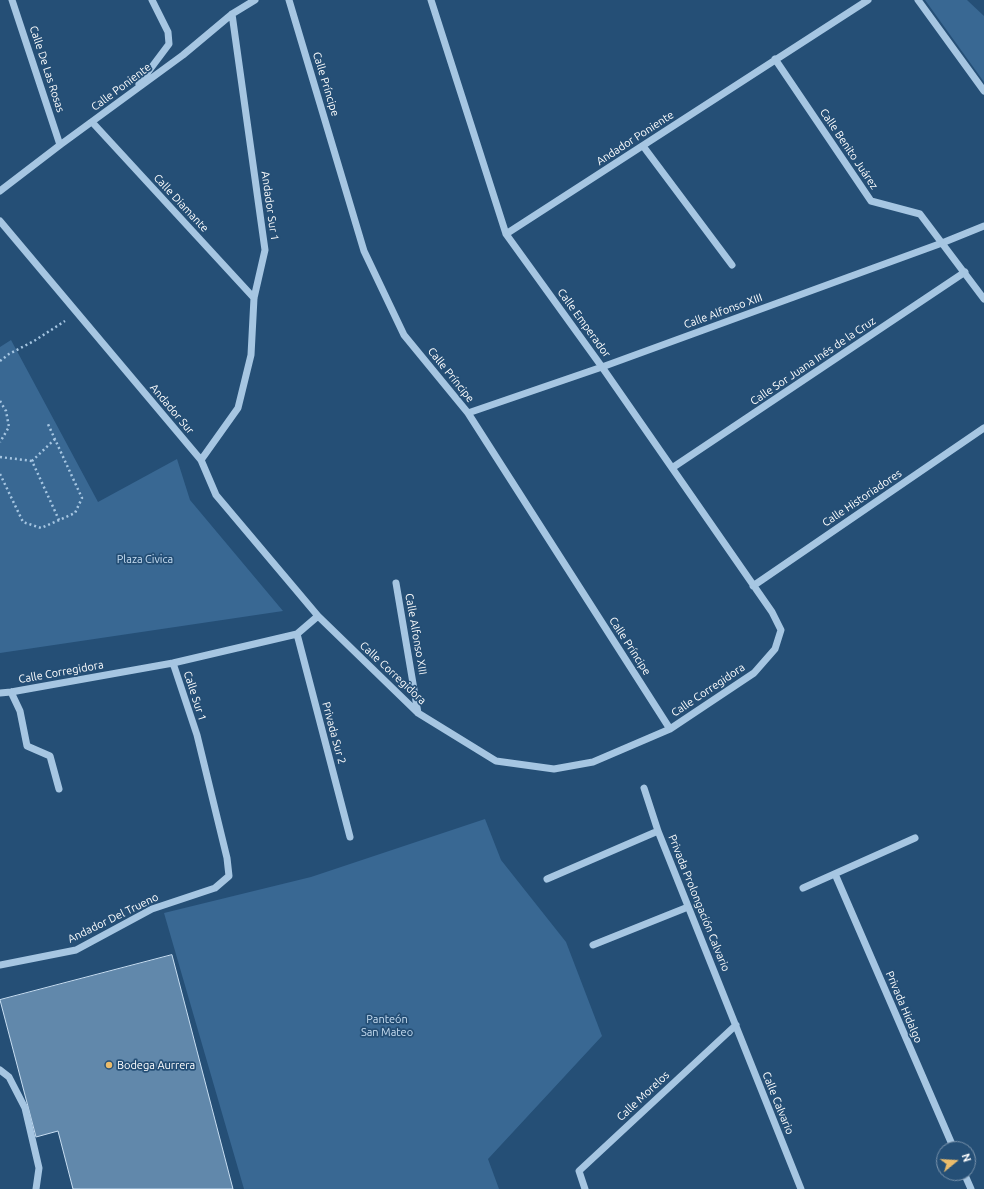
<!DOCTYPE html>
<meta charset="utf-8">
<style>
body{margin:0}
#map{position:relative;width:984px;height:1189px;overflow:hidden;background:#254f76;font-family:Ubuntu,sans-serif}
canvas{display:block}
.north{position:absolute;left:936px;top:1141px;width:40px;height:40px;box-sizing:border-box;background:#254f76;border:1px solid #7c95ad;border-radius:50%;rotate:72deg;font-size:11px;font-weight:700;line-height:16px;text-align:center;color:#fff}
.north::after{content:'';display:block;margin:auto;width:14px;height:18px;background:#ebbc6b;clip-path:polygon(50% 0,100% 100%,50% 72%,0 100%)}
</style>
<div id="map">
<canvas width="984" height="1189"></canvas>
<div class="north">N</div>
</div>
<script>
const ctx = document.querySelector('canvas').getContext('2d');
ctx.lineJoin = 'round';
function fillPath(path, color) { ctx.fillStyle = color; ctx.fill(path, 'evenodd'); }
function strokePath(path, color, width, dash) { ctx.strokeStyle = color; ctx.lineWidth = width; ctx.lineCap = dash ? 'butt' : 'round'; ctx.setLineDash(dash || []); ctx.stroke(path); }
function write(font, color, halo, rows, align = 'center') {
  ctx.font = font + ' Ubuntu,sans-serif'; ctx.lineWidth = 3.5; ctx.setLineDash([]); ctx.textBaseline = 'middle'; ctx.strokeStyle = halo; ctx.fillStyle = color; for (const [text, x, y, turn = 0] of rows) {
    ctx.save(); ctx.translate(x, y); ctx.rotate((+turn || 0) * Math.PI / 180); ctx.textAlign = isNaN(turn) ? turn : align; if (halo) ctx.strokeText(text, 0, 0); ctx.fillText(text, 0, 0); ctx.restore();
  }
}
const green = new Path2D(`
 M925,0H967L984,16V82Z
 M11,340L98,502L177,459L190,500L283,611L0,653V347Z
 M485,819L501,860L566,942L602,1036L488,1159L499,1189H244L164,913L311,877Z`);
const building = new Path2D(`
 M172,955L233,1189H73L58,1131L36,1137L0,1000Z`);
const path = new Path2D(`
 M0,361L9,354L34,341L65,321
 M0,401L6,411L9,427L0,442
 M55,439L32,461L59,520
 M0,457L32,461
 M0,474L23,522L41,528L75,513L82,498L47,422`);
const minor = new Path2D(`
 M12,0L60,145
 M289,0L364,251L404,335L468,413L670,729
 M918,0L984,91
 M775,59L871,201L920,214L984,299
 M139,84L169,44L168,32L152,0
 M92,122L254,298
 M643,146L732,265
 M0,191L60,145L183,55L232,14L255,0
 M0,221L201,460L216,495L318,616L418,713L496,761L554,769L593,762L670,729L754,673L775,649L781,630L772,612L602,367L506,234L431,0
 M506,234L868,0
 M468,413L602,367L942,243L984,226
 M201,460L238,408L251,355L254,298L265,250L232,14
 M672,468L965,272
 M396,583L418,713
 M753,586L984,428
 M297,634L350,837
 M11,692L20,711L27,746L50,756L59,789
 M0,693L11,692L173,663L297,634L318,616
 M644,788L658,831L801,1189
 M835,874L954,1149
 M547,879L658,831
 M803,888L915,838
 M593,945L688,907
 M0,965L76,950L152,909L215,888L229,876L227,858L197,735L173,663
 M0,1070L9,1077L25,1108L39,1168L36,1189
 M964,1173L971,1189
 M585,1189L579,1171L736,1025`);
const markers = [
 [109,1065,4,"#ebbc6b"]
];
const streetNames = [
 ["Calle De Las Rosas",47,69,72],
 ["Calle Príncipe",326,84,73],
 ["Calle Poniente",121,87,-37],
 ["Andador Poniente",635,138,-33],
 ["Calle Benito Juárez",849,149,56],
 ["Calle Diamante",181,203,47],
 ["Andador Sur 1",270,206,82],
 ["Calle Alfonso XIII",723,311,-20],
 ["Calle Emperador",584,323,54],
 ["Calle Sor Juana Inés de la Cruz",813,361,-34],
 ["Calle Príncipe",451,375,51],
 ["Andador Sur",172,409,50],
 ["Calle Historiadores",862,498,-34],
 ["Calle Alfonso XIII",416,634,80],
 ["Calle Príncipe",630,646,57],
 ["Calle Corregidora",61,672,-10],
 ["Calle Corregidora",393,673,43],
 ["Calle Corregidora",708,690,-34],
 ["Calle Sur 1",195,696,72],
 ["Privada Sur 2",334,733,75],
 ["Privada Prolongación Calvario",699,903,68],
 ["Andador Del Trueno",113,918,-26],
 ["Privada Hidalgo",904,1007,67],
 ["Calle Morelos",643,1096,-43],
 ["Calle Calvario",778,1103,68]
];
const parkNames = [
 ["Plaza Civica",145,559],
 ["Panteón",387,1019],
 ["San Mateo",387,1032]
];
const poiNames = [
 ["Bodega Aurrera",117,1065]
];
fillPath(green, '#396893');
fillPath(building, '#6188ab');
strokePath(building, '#c8def2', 1);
strokePath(path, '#a6c6e2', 2.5, [2, 3]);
strokePath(minor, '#a6c6e2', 7);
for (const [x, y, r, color] of markers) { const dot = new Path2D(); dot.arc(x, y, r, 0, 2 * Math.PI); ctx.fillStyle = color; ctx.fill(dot); strokePath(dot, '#254f76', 1.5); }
write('11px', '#fff', '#254f76', streetNames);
write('11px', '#c8def2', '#254f76', parkNames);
write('11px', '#fff', '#254f76', poiNames, 'left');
</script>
